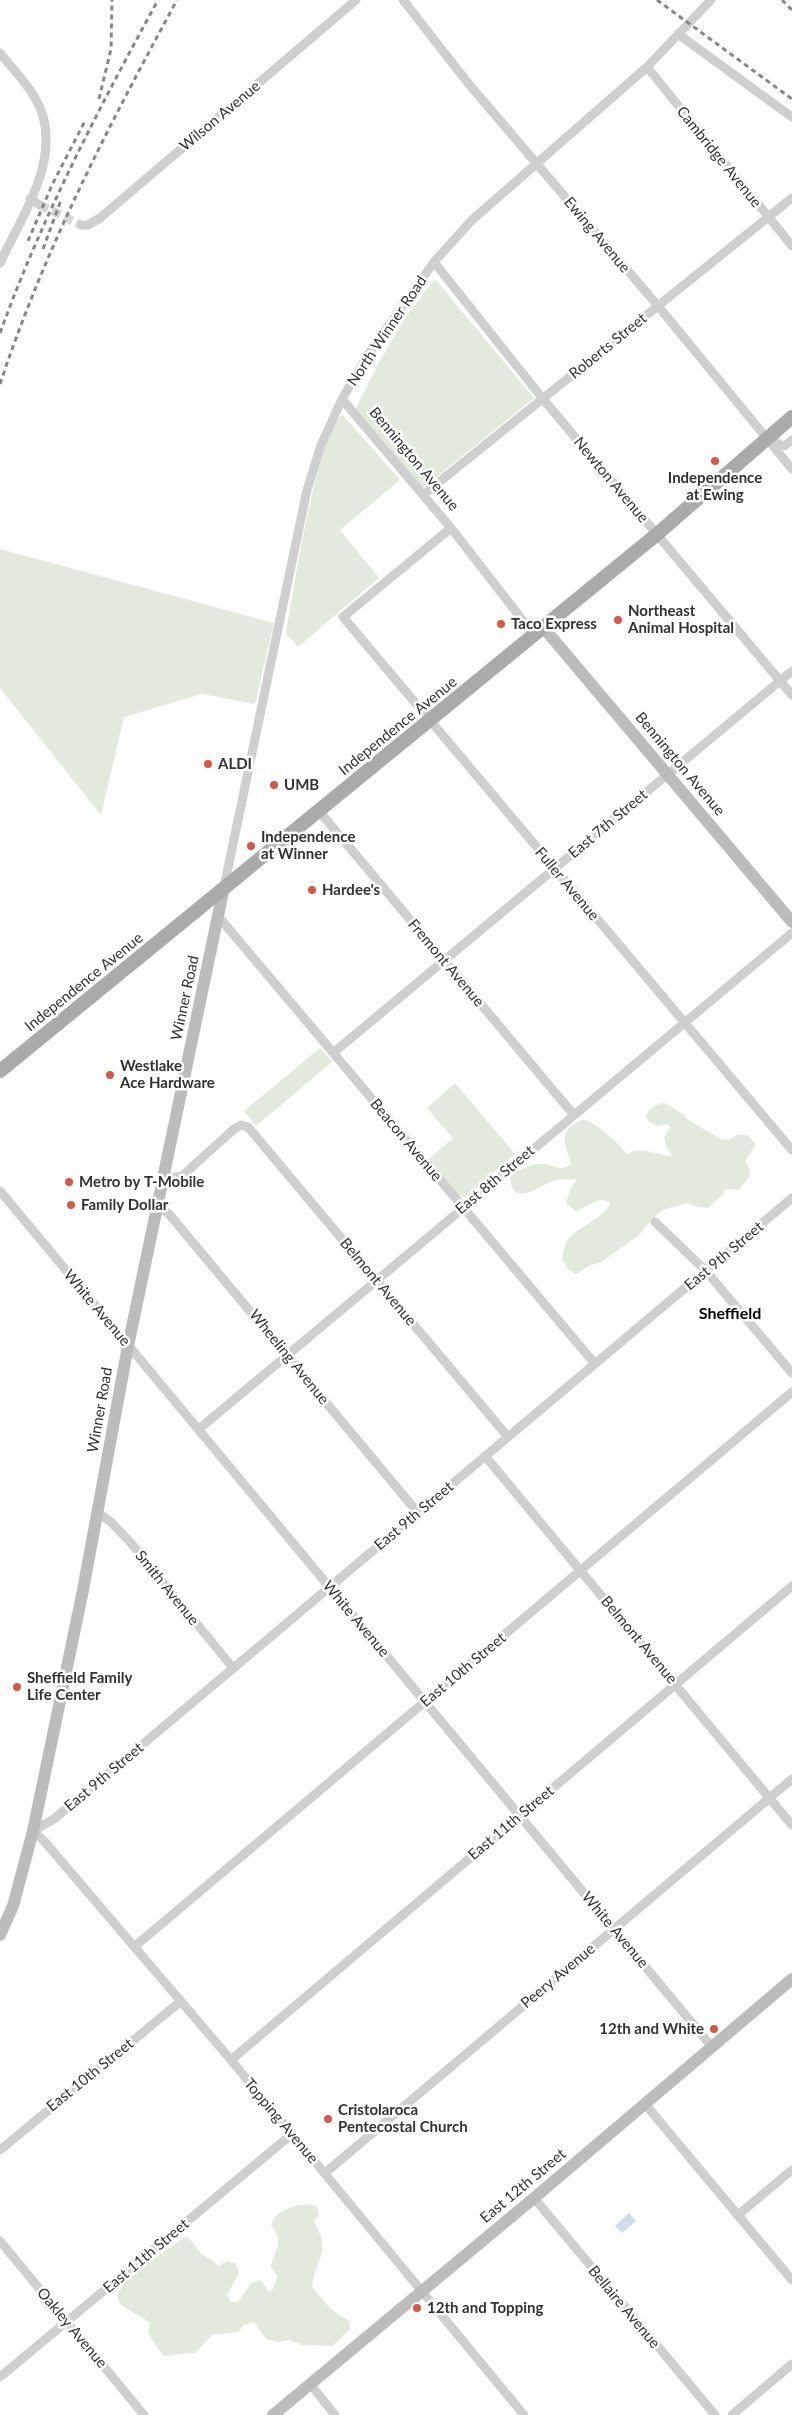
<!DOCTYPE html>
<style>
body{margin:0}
canvas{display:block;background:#fff}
</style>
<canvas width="792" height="2415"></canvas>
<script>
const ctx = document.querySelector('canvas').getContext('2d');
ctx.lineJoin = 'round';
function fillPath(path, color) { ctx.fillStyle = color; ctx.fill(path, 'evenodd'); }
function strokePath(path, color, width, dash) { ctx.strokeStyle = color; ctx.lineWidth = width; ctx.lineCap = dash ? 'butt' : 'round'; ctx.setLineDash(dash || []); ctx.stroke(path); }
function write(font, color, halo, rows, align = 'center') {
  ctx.font = font + ' Lato,sans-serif'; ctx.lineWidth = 5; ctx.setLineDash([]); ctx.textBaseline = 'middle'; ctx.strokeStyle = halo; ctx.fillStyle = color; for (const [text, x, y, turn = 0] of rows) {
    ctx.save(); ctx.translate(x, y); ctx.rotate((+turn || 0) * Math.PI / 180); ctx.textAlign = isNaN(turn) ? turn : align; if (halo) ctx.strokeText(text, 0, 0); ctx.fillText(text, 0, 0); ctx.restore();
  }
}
const green = new Path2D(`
 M435,279L534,398L423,488L356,408L378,364L405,318Z
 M343,415L400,480L340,530L379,578L298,647L286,634C291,603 319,423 343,415Z
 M0,549L274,623L255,704L202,694L124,717L101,815L0,688Z
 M320,1048L332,1062L256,1126L244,1111Z
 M455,1083L515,1154L465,1197L459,1196L428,1160L453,1138L427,1108Z
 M665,1103L683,1114L688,1120L723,1140L730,1139L738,1134L749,1136L756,1145L745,1161L750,1170L749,1177L739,1190L724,1189V1194L708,1208L697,1207L687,1203L663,1210L653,1218L639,1235L600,1263L590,1265L576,1274L569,1270L562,1260C563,1254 564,1246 567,1241C577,1226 606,1218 610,1203C602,1194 586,1207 576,1212L566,1203L570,1190L577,1179C569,1179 561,1179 553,1181C539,1186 512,1209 510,1177C519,1169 531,1163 544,1164C554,1164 561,1173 571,1164C569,1156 564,1145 565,1137C565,1131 569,1128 573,1125C576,1122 580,1120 584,1120C595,1121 620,1145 627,1154C640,1145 658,1156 673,1156L667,1148L664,1138L670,1127L666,1124L657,1126L649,1122L646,1117C649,1108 656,1104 665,1103Z
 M309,2204L317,2206L319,2215L314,2222C332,2252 316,2258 312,2287L332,2310L349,2321L350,2329L333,2346L303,2345L289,2340L279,2342L266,2339L254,2322L244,2325L238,2332L212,2335L195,2353C162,2353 168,2368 148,2332L150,2322L127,2309L120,2304L117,2296L124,2283L145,2265L186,2236C193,2240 196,2249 202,2254C208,2259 213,2258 218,2266L227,2261L236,2264L239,2273L227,2295L231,2302H238L251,2283L260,2280L270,2293L275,2285L277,2275L271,2268C273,2248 286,2246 271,2225C276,2210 294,2205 309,2204Z`);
const water = new Path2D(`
 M629,2213L636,2221L622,2233L615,2226Z`);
const streetTunnel = new Path2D(`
 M40,205L81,225`);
const street = new Path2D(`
 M403,0L468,83L658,306L792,469
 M678,34L792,117
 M0,53C15,72 36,92 43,116C57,167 21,218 0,263
 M647,67L792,246
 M30,199L40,205
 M81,225H88L100,218L356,0
 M434,262L543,399L792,695
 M342,399L451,528L534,635
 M769,440L784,446L792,440
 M423,495L792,198
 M451,528L343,617L792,1150
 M319,811L573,1114
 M224,887L307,490L321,445L342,399L369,353L434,262L472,220L647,67L711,0
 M218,916L595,1364
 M333,1053L792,671
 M164,1179L182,1176L234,1129L241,1125L248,1127L508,1437
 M0,1191L712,2047
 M157,1206L169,1214L418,1513
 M655,1222L706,1271L792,1373
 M199,1429L792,933
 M485,1456L792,1825
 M98,1513L111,1522L130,1542L233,1668
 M134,1947L792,1392
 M231,2060L792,1586
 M645,2104L792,2280
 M0,2150L181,2001
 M325,2173L792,1779
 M534,2198L715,2415
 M738,2215L792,2170
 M0,2241L144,2415
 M0,2377L292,2134
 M310,2384L335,2415
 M524,2415L231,2060L44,1841L33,1831L54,1819L792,1198
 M732,2415L792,2364`);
const secondary = new Path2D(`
 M543,627L792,922
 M0,1935L13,1906L33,1831L83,1590L128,1346L224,887
 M273,2415L534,2198L792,1979`);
const primary = new Path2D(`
 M0,1071L656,535L792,417`);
const rail = new Path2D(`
 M657,0L792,99
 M782,0L792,10
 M99,99L111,49L112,0
 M28,241L52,185L86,119
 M43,249L61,200
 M0,333C42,217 99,108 158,0
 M0,384C46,246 108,127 177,0`);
const markers = [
 [715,461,5,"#d55947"],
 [618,620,5,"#d55947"],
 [501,624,5,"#d55947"],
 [208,764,5,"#d55947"],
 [274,785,5,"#d55947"],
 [251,846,5,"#d55947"],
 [312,890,5,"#d55947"],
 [110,1075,5,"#d55947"],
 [69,1182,5,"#d55947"],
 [71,1205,5,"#d55947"],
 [17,1687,5,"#d55947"],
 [714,2029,5,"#d55947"],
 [328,2119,5,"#d55947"],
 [417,2308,5,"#d55947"]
];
const streetNames = [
 ["Wilson Avenue",220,116,-40],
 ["Cambridge Avenue",719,157,51],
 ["Ewing Avenue",597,235,50],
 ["North Winner Road",387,331,-56],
 ["Roberts Street",608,346,-39],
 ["Bennington Avenue",414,459,50],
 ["Newton Avenue",611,480,50],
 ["Independence Avenue",398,726,-39],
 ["Bennington Avenue",680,764,50],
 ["East 7th Street",608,824,-40],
 ["Fuller Avenue",567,884,50],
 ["Fremont Avenue",446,963,50],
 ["Independence Avenue",84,982,-39],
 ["Winner Road",185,998,-78],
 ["Beacon Avenue",406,1140,50],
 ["East 8th Street",495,1180,-40],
 ["East 9th Street",724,1256,-40],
 ["Belmont Avenue",378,1282,50],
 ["White Avenue",97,1308,50],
 ["Wheeling Avenue",289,1357,51],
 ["Winner Road",100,1410,-80],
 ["East 9th Street",414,1516,-40],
 ["Smith Avenue",167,1588,51],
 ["White Avenue",356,1619,50],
 ["Belmont Avenue",639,1640,50],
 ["East 10th Street",463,1670,-40],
 ["East 9th Street",104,1777,-40],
 ["East 11th Street",511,1823,-40],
 ["White Avenue",615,1930,50],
 ["Peery Avenue",558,1976,-40],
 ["East 10th Street",90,2075,-39],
 ["Topping Avenue",281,2121,50],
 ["East 12th Street",523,2186,-40],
 ["East 11th Street",146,2256,-40],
 ["Bellaire Avenue",624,2307,50],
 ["Oakley Avenue",72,2328,50]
];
const poiNames = [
 ["Independence",715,478,"center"],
 ["at Ewing",715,495,"center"],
 ["Northeast",628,611],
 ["Animal Hospital",628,628],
 ["Taco Express",511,624],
 ["ALDI",218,764],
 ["UMB",284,785],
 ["Independence",261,837],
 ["at Winner",261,854],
 ["Hardee's",322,890],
 ["Westlake",120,1066],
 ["Ace Hardware",120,1083],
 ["Metro by T-Mobile",79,1182],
 ["Family Dollar",81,1205],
 ["Sheffield Family",27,1678],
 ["Life Center",27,1695],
 ["12th and White",704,2029,"right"],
 ["Cristolaroca",338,2110],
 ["Pentecostal Church",338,2127],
 ["12th and Topping",427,2308]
];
const neighbourhoodNames = [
 ["Sheffield",730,1314]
];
fillPath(green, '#e2eade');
fillPath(water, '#d0dbea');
strokePath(streetTunnel, '#d6d6d6', 9, [9, 4.5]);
strokePath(street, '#cfcfcf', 9);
strokePath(secondary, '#bcbcbc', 12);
strokePath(primary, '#aaa', 14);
strokePath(rail, '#878787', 3, [5, 4]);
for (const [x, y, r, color] of markers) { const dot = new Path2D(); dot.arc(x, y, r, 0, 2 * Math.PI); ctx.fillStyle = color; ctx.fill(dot); strokePath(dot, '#fff', 2); }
write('15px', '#323232', '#fff', streetNames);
write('bold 15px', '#323232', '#fff', poiNames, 'left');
write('bold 16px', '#000', '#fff', neighbourhoodNames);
</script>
